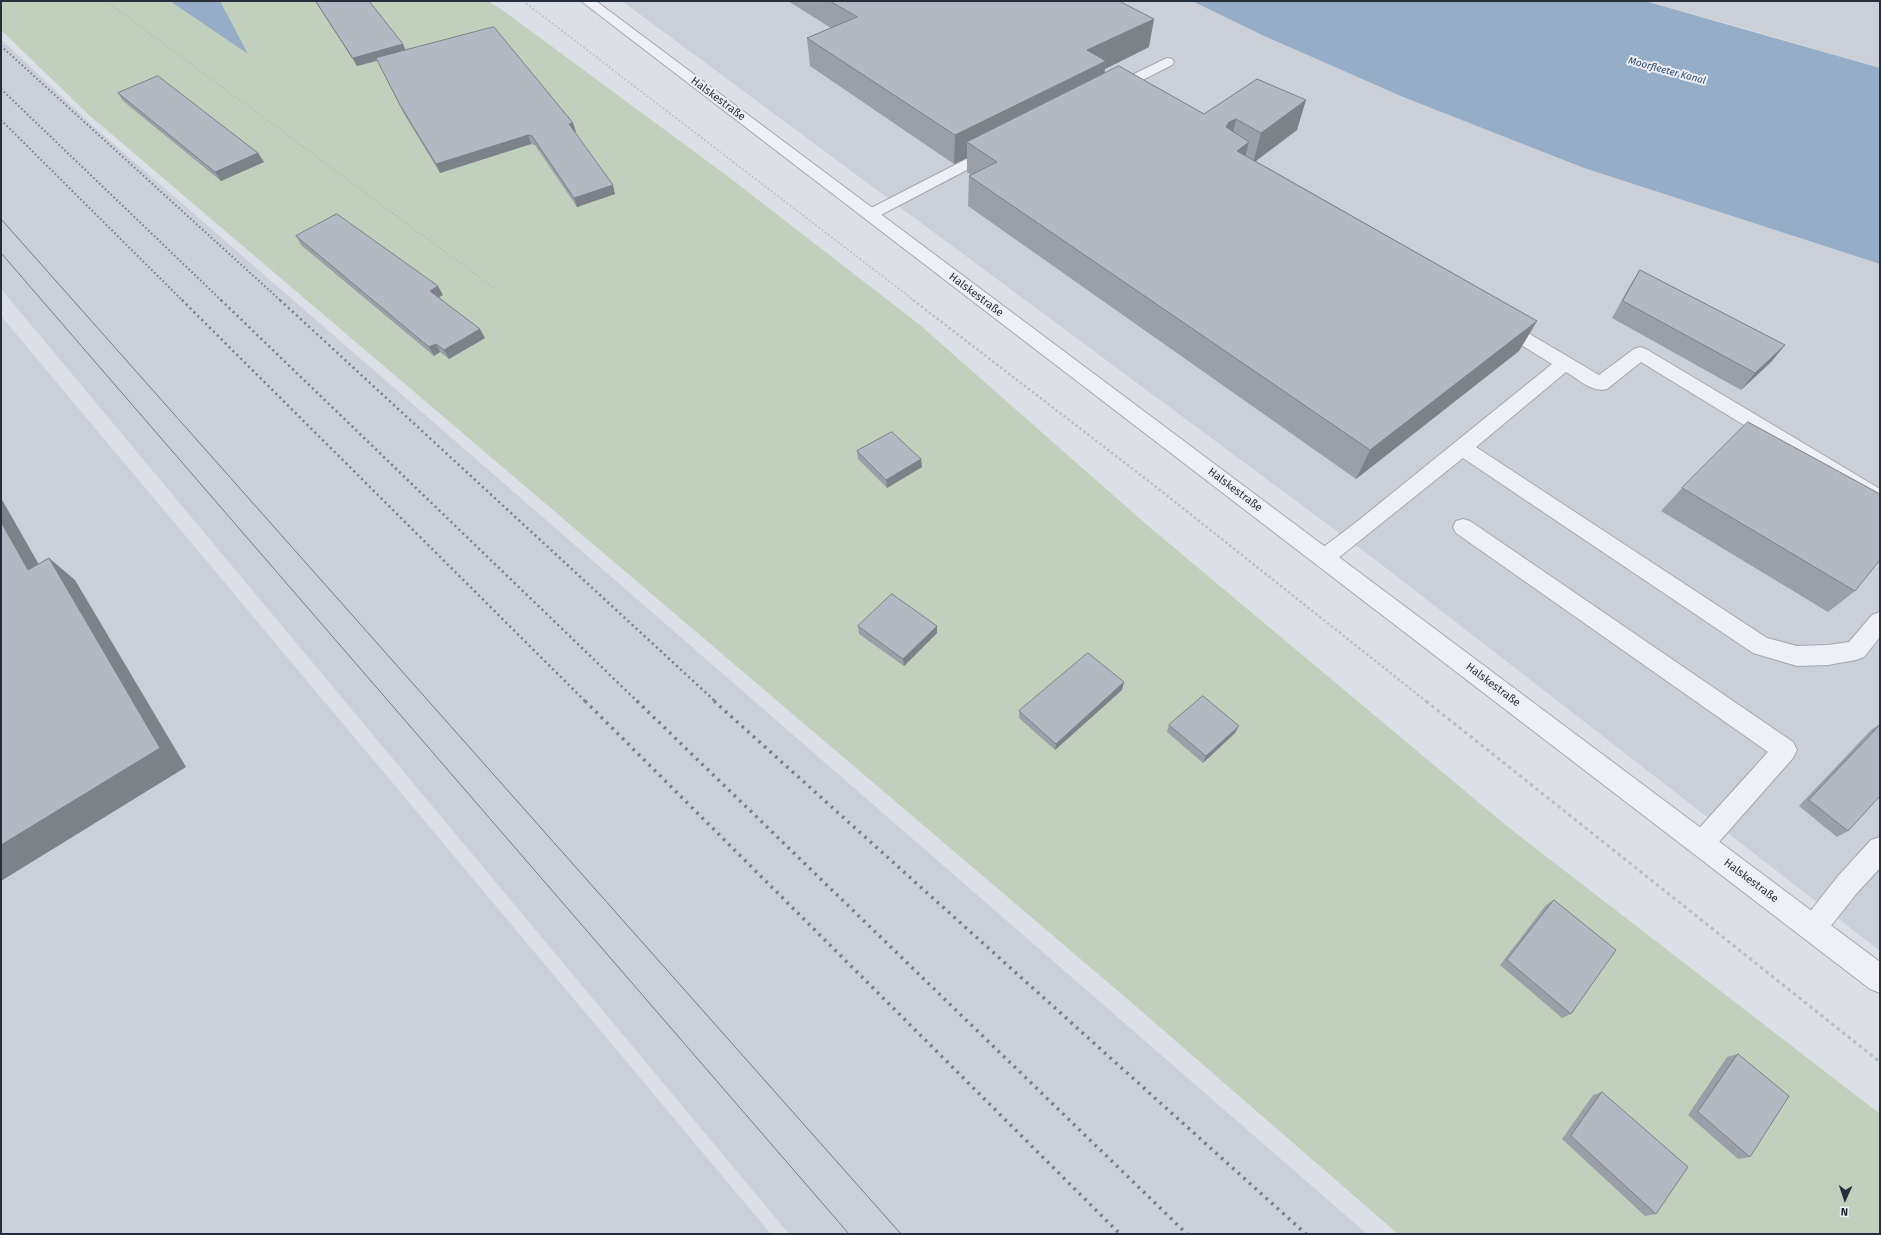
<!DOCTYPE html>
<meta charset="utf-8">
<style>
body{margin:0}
#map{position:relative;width:1881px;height:1235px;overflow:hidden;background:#dce0e6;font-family:"Fira Sans",sans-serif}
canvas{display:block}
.frame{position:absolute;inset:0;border:2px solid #262e3c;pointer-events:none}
.north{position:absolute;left:1825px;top:1179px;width:40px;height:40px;-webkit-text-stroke:3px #ebeff4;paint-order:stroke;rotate:183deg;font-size:11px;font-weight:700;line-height:16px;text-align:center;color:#262e3c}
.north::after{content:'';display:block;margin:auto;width:14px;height:18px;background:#262e3c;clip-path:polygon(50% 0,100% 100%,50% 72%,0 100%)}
</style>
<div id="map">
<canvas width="1881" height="1235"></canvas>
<div class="frame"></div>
<div class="north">N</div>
</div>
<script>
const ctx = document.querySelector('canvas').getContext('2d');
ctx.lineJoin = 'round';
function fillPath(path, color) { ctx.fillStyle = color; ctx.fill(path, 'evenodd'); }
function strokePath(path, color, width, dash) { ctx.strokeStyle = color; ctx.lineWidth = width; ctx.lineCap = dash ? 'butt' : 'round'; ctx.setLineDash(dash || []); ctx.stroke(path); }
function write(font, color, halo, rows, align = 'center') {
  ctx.font = font + ' "Fira Sans",sans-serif'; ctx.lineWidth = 4; ctx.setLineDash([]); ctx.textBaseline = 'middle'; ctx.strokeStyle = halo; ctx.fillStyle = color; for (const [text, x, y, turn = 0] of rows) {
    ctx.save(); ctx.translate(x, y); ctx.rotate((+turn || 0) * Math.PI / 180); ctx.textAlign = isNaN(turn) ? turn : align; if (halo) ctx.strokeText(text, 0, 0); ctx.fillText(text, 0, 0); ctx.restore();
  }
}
const built = new Path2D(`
 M622,1H1192L1262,35L1403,97L1584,168L1880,264V951L1377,561Z
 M1645,1H1880V68L1750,30Z
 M1,39L93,126L1367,1234H789L1,289Z
 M1,316L771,1234H1Z`);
const green = new Path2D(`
 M1,1H488L501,9L726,175L920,325L1147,525L1508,827L1880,1114V1234H1398L1125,997L89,115L1,30Z`);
const water = new Path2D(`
 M170,1H220L248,54Z
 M1192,1H1645L1880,68V264L1584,168L1403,97L1262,35Z`);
const pathFar2 = new Path2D(`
 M106,1L498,291
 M523,1L915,301`);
const pathFar1 = new Path2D(`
 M913,300L1155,486L1427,702`);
const path = new Path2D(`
 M1426,701L1880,1062`);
const service = new Path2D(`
 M1167,58L1172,59L1174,62L1172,65L1115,94H1105L1103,91L1105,88Z
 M994,145L999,147L1002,150L999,153L877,217L871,219L865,217L863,214L865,211Z
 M1500,318L1506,320L1599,375L1634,349L1640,347L1646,349L1880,489V507L1873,504L1641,362L1607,389C1592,393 1578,379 1566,372L1476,447L1767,638L1797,646L1828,645L1849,642L1872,615L1880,612V637L1864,657L1856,660L1828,665L1797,666L1753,653L1463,458L1332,563L1325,565L1318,563L1314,557L1318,551L1354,524L1552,364L1494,328L1491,324L1494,320Z
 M1463,519L1470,521L1793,742L1797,750L1793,758L1711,851L1702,855L1693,851L1689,843L1693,835L1768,752L1456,533L1453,527L1456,521Z
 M1880,837V868L1857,893L1822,937L1813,941L1804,937L1800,928L1804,919L1839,875L1871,840Z`);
const tertiary = new Path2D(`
 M581,1H596L1880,962V993L1870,989Z`);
const tram = new Path2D(`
 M1,219L901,1234
 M1,253L849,1234`);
const railFar2 = new Path2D(`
 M1,46L281,301
 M1,89L222,301
 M1,120L183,301`);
const railFar1 = new Path2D(`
 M182,300L586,702
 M221,300L638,702
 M280,300L716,702`);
const rail = new Path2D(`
 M585,701L1120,1234
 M637,701L1187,1234
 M714,701L1306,1234`);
const wall = new Path2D(`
 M315,1H369L403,44L406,51L573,123L576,132H574L615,194L577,207L535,145L531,144L440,173L404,114L378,61L357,66Z
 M788,1H1119L1149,47L1105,69L1104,74L1204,114L1297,130L1256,161L1537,321L1519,351L1356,479L968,206L969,176L971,175L967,172V158L954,164L810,66L807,38L831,28Z
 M118,93L258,153L264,162L221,181L123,101Z
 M296,236L443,295L439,297L485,338L449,359L440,352L434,356L301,245Z
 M1640,270L1785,345L1771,362L1741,390L1612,318L1629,287Z
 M857,451L921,459L922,467L887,488L858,459Z
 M1682,488L1855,591L1828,612L1661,511Z
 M858,626L937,633L904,666L859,634Z
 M1124,682L1122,690L1055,750L1019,718V711Z
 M1880,724V790L1848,831L1837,837L1799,806L1871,730Z
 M1169,725L1235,733L1203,763L1167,732Z
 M1554,900L1571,1014L1562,1018L1500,965L1546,905Z
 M1738,1054L1750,1157L1738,1159L1688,1115L1727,1057Z
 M1602,1092L1656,1214L1645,1216L1562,1139L1593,1095Z`);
const shadedWall = new Path2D(`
 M1154,19L1149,47L1105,69L1102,89L967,142V158L954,164L955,135L1087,50Z
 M403,44L406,52L357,66L353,58Z
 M1306,100L1297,130L1253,163L1261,133Z
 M1236,119L1229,150L1226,127L1229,122Z
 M573,123L576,132L572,133L569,124Z
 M528,135L531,144L440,173L436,164Z
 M1249,142L1241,172L1237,151Z
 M258,153L264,162L221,181L215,172Z
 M613,185L615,194L577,207L574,198Z
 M438,286L443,295L435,299L430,291Z
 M1537,321L1519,351L1356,479L1370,450Z
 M480,329L485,338L449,359L444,350Z
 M436,344L440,352L434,356L429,347Z
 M1785,345L1771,362L1741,390L1755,373Z
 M921,459L922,467L887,488L886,480Z
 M1,498L54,591L28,570L1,522Z
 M49,558L75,580L186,767L1,881V845Z
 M937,626V633L904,666L903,659Z
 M1124,682L1122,690L1055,750L1056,744Z
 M1239,726L1235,733L1203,763L1206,756Z`);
const building = new Path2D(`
 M316,1H369L403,44L353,58Z
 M830,1H1119L1154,19L1087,50L1106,61L955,135L807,38L857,17Z
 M494,27L573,123L569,124L613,185L574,198L532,136L528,135L436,164L400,105L376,58Z
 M1119,66L1204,114L1257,79L1306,100L1261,133L1236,119L1229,122L1226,127L1249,142L1237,151L1537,321L1370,450L969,176L997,162L967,142Z
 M158,76L258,153L215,172L118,93Z
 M337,214L438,286L430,291L480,329L444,350L436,344L429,347L296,236Z
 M1640,270L1785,345L1755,373L1623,301Z
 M1748,422L1880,494V560L1855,591L1682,488Z
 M892,432L921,459L886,480L857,451Z
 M1,522L28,570L49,558L160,748L1,845Z
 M892,594L937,626L903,659L858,626Z
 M1088,653L1124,682L1056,744L1019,711Z
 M1203,696L1239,726L1206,756L1169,725Z
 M1880,725V790L1879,791H1880V796L1848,831L1809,800Z
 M1554,900L1616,950L1571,1014L1507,960Z
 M1738,1054L1789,1096L1750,1157L1698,1112Z
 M1602,1092L1688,1167L1656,1214L1571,1136Z`);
const farWaternames = [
 ["Moorfleeter Kanal",1667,71,15]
];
const streetNames = [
 ["Halskestraße",718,99,37],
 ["Halskestraße",976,295,37],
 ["Halskestraße",1235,490,37],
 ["Halskestraße",1493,685,37],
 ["Halskestraße",1751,881,37]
];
fillPath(built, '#cacfd8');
fillPath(green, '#c1d0bd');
fillPath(water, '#96adc7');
strokePath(service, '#a2a7b0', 2);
strokePath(tertiary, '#a2a7b0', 2);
strokePath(pathFar2, '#babec5', 1.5, [2, 2]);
strokePath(pathFar1, '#babec5', 2.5, [2.5, 2.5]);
strokePath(path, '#babec5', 3, [3.5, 3.5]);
fillPath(service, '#eef0f5');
fillPath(tertiary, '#eef0f5');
strokePath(tram, '#757f90', 1);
strokePath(railFar2, '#757f90', 2, [1.5, 2.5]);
strokePath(railFar1, '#757f90', 2.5, [2, 3.5]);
strokePath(rail, '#757f90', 3.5, [2.5, 5]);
fillPath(wall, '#9a9fa8');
fillPath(shadedWall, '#7d8288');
fillPath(building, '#b3b9c3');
strokePath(building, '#7d8288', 1);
write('italic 10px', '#304c70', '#ebeff4', farWaternames);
write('11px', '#262e3c', '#ebeff4', streetNames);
</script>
